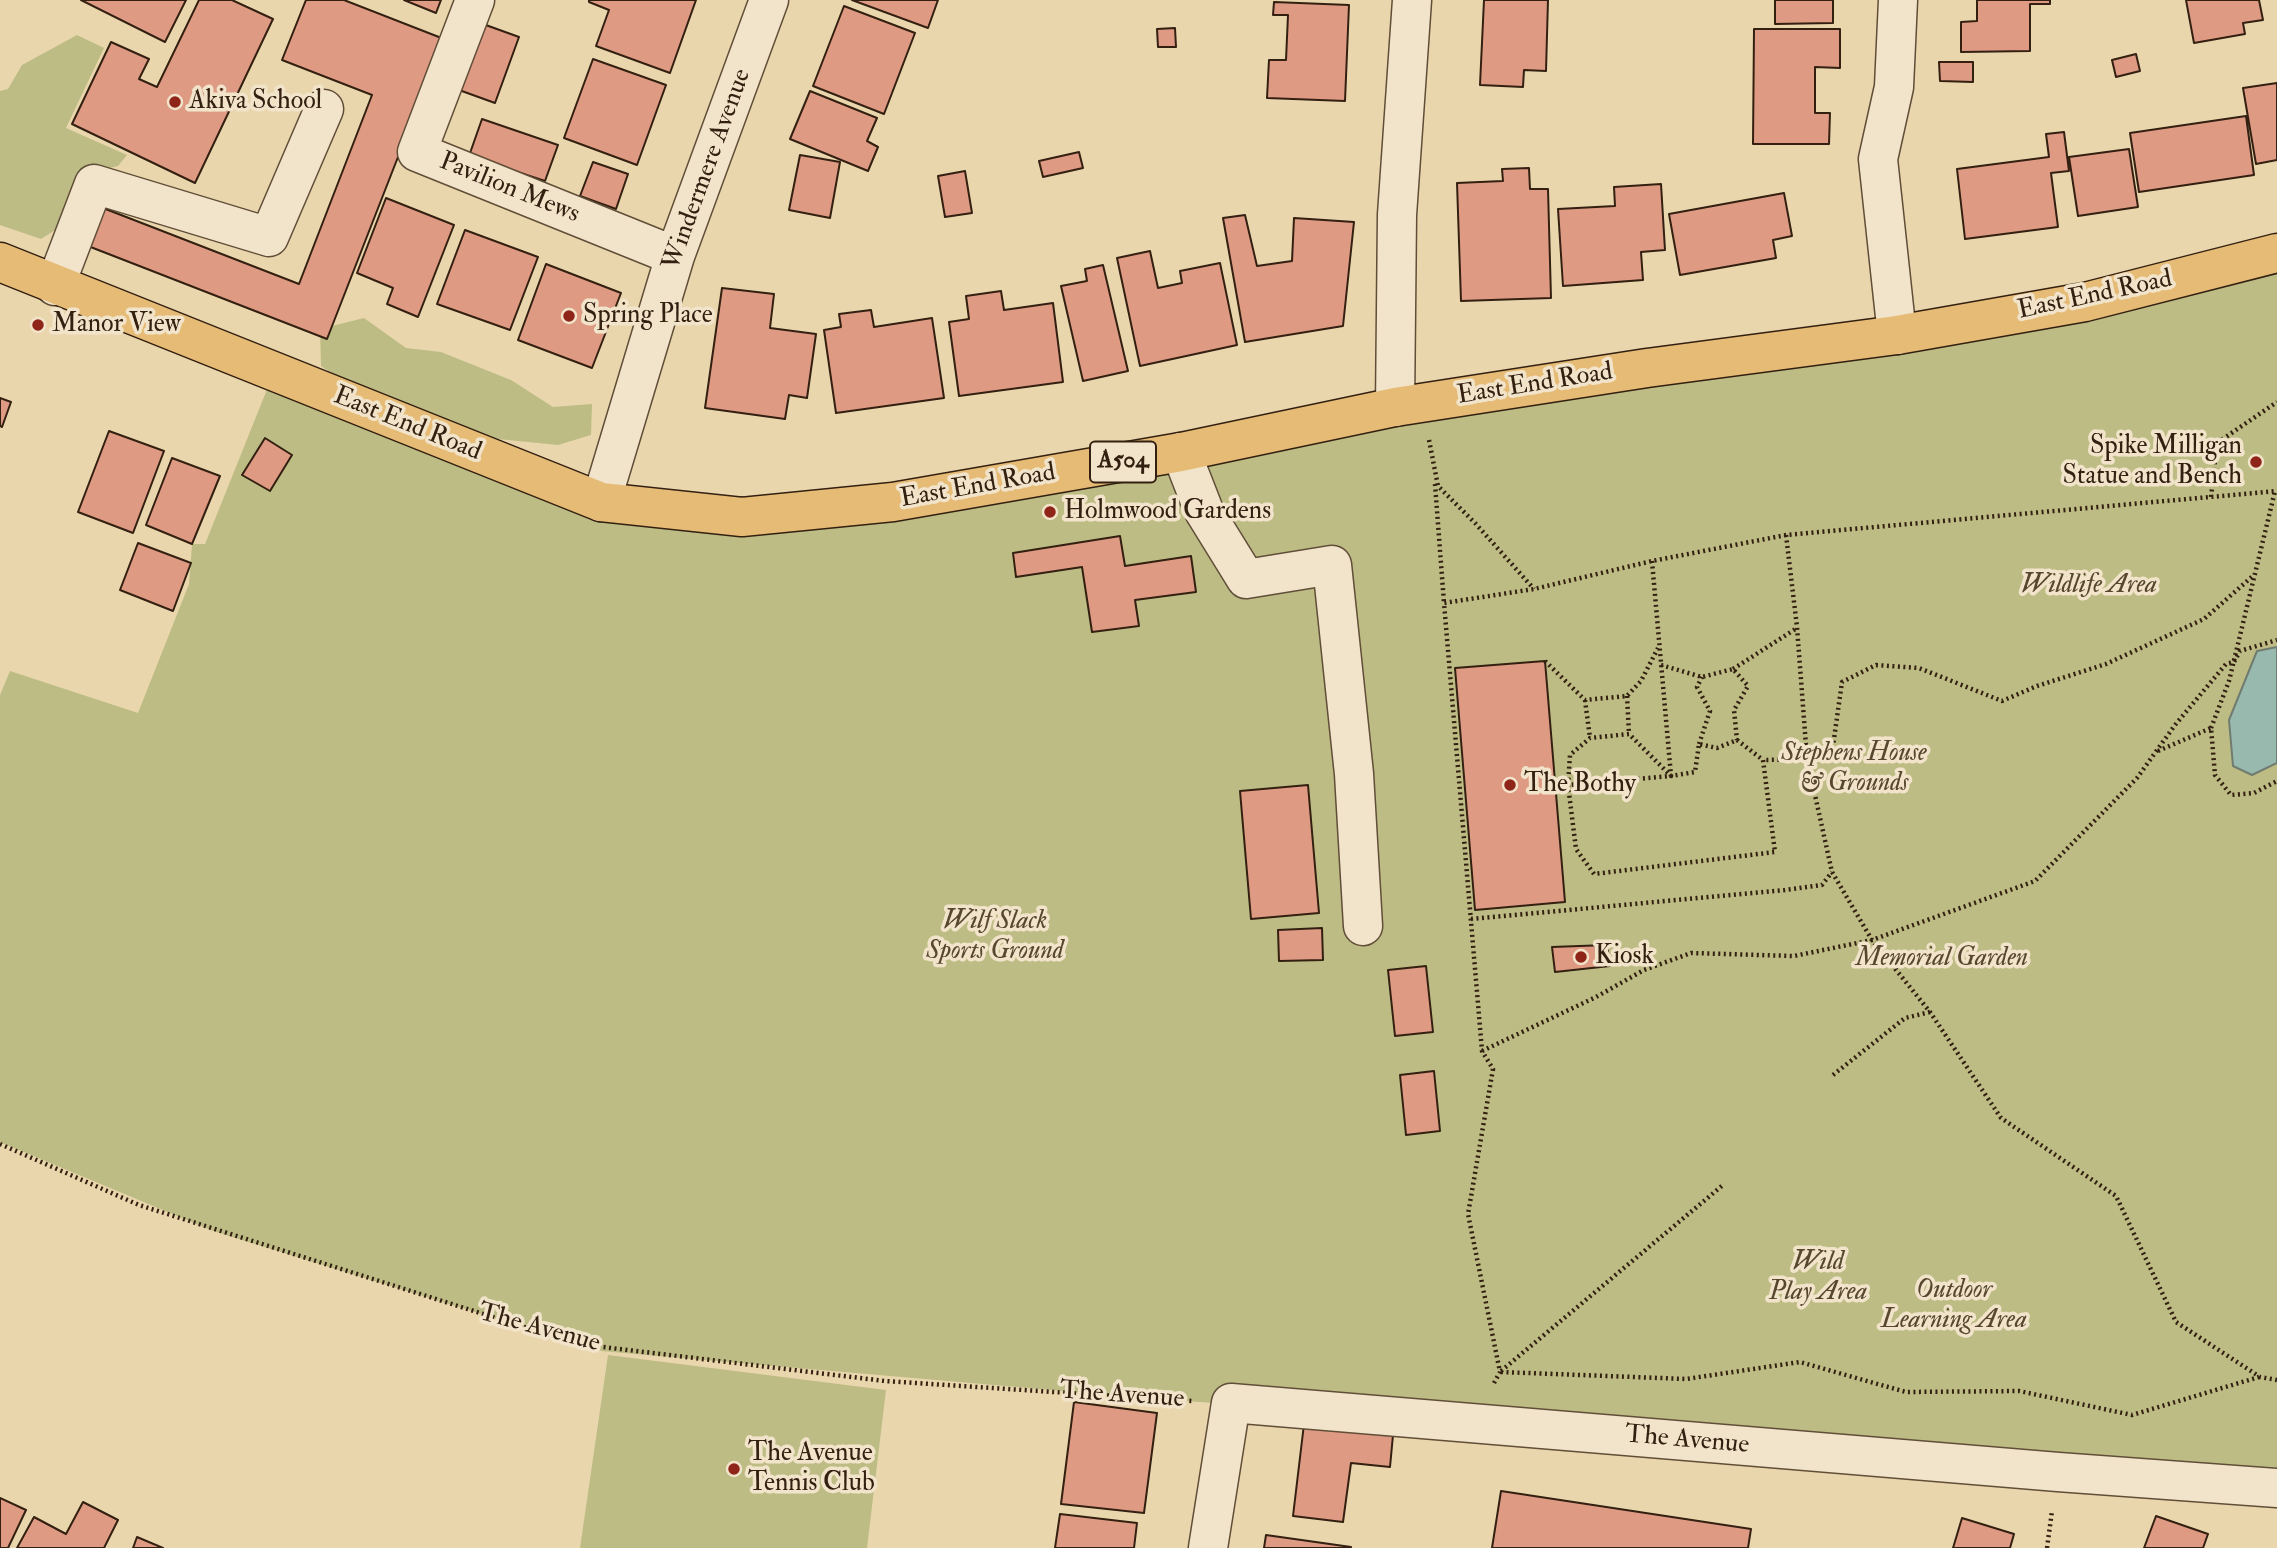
<!DOCTYPE html>
<style>
body{margin:0}
canvas{display:block;background:#ead6ad}
</style>
<canvas width="2277" height="1548"></canvas>
<script>
const ctx = document.querySelector('canvas').getContext('2d');
ctx.lineJoin = 'round';
function fillPath(path, color) { ctx.fillStyle = color; ctx.fill(path, 'evenodd'); }
function strokePath(path, color, width, dash) { ctx.strokeStyle = color; ctx.lineWidth = width; ctx.lineCap = dash ? 'butt' : 'round'; ctx.setLineDash(dash || []); ctx.stroke(path); }
function write(font, color, halo, rows, align = 'center') {
  ctx.font = font + ' "IM FELL Double Pica",serif'; ctx.lineWidth = 7; ctx.setLineDash([]); ctx.textBaseline = 'middle'; ctx.strokeStyle = halo; ctx.fillStyle = color; for (const [text, x, y, turn = 0] of rows) {
    ctx.save(); ctx.translate(x, y); ctx.rotate((+turn || 0) * Math.PI / 180); ctx.textAlign = isNaN(turn) ? turn : align; if (halo) ctx.strokeText(text, 0, 0); ctx.fillText(text, 0, 0); ctx.restore();
  }
}
const green = new Path2D(`
 M77,35L104,48L66,128L127,155L118,166L91,172L60,227L41,239L0,225V91L8,89L22,65Z
 M2277,253V1484L1121,1396L601,1351L213,1231L0,1142V695L10,671L138,713L189,584L192,544H205L272,377L602,503L741,518Z
 M364,318L406,348L441,352L511,380L553,407L592,404L591,435L558,445L498,439L348,384L321,366L320,329Z
 M608,1355L886,1390L867,1548H580Z`);
const water = new Path2D(`
 M2277,647V763L2252,775L2233,766L2229,720L2257,651Z`);
const building = new Path2D(`
 M81,0H186L165,42Z
 M199,0H232L273,19L195,183L72,124L111,42L149,59L139,79L157,87Z
 M306,0H344L444,39L327,339L88,246L103,208L299,284L372,95L282,60Z
 M404,0H441L436,13Z
 M589,0H696L670,73L596,46L609,10L589,2Z
 M852,0H938L928,28Z
 M1484,0H1548L1546,71L1524,70L1523,87L1480,85Z
 M1775,0H1833V23L1775,24Z
 M1977,0H2050V4H2030V51L1961,52V22L1977,21Z
 M2186,0H2259L2263,20L2243,23L2245,34L2194,43Z
 M1274,2L1349,5L1345,101L1267,98L1269,60H1286L1288,15H1273Z
 M844,6L915,33L884,114L813,86Z
 M483,24L519,37L495,103L459,90Z
 M1175,28L1176,47H1158L1157,29Z
 M1754,29H1840V68L1815,67V113H1830L1829,144H1753Z
 M2136,54L2140,71L2116,77L2112,60Z
 M593,59L666,85L637,165L564,138Z
 M1939,62H1973V82L1940,81Z
 M2277,83V160L2256,164L2243,88Z
 M810,91L877,118L867,141L878,147L868,171L790,139Z
 M2246,116L2254,175L2139,192L2130,133Z
 M482,119L558,145L545,181L469,156Z
 M2064,132L2069,171L2051,173L2058,227L1965,239L1957,169L2049,157L2046,134Z
 M2129,149L2138,207L2078,216L2069,157Z
 M1079,152L1083,168L1043,177L1039,161Z
 M800,155L840,162L830,218L789,210Z
 M593,162L628,174L616,209L580,196Z
 M1529,168L1530,189H1548L1551,298L1461,301L1457,183L1503,181L1502,169Z
 M965,171L972,213L945,217L938,176Z
 M1661,184L1665,250L1641,252L1643,280L1563,286L1558,209L1615,206L1614,187Z
 M1784,193L1792,236L1773,240L1776,258L1680,275L1669,214Z
 M386,198L454,225L418,317L387,304L393,288L357,273Z
 M1245,215L1257,266L1292,261L1294,218L1354,222L1343,326L1245,342L1223,218Z
 M465,230L538,257L510,330L437,304Z
 M1150,251L1158,288L1182,283L1180,271L1220,263L1237,345L1140,366L1117,258Z
 M546,264L621,293L592,368L518,340Z
 M1103,265L1128,371L1083,381L1061,286L1087,281L1085,269Z
 M722,288L774,294L770,328L816,334L807,398L789,395L785,419L705,408Z
 M1001,291L1004,310L1053,303L1063,382L959,396L949,322L969,319L966,296Z
 M871,310L874,327L932,318L944,398L836,413L824,330L841,327L839,314Z
 M0,398L11,402L2,427L0,426Z
 M109,431L164,451L133,533L78,512Z
 M265,438L292,455L270,491L242,475Z
 M172,458L220,476L192,544L146,525Z
 M1120,536L1125,566L1191,556L1196,592L1135,600L1139,626L1092,632L1082,567L1016,577L1013,553Z
 M138,543L191,563L173,611L120,590Z
 M1545,661L1565,902L1475,910L1455,668Z
 M1308,785L1319,913L1251,919L1240,791Z
 M1322,928L1323,960L1279,961L1278,930Z
 M1607,945L1610,966L1555,972L1552,947Z
 M1426,966L1433,1032L1395,1036L1388,970Z
 M1434,1071L1440,1131L1406,1135L1400,1075Z
 M1074,1402L1157,1413L1144,1513L1061,1504Z
 M1304,1424L1393,1435L1390,1467L1351,1463L1343,1522L1293,1516Z
 M1501,1491L1751,1529L1748,1548H1492Z
 M0,1498L26,1510L8,1548H0Z
 M83,1502L118,1520L104,1548H17L34,1517L66,1534Z
 M1060,1514L1137,1523L1134,1548H1055Z
 M2156,1516L2208,1534L2203,1548H2144Z
 M1962,1518L2014,1534L2010,1548H1953Z
 M1266,1535L1351,1547V1548H1264Z
 M137,1537L163,1548H133Z`);
const path = new Path2D(`
 M1429,440L1438,486L1475,523L1534,589
 M1435,484L1444,603
 M2211,497L2217,443L2277,402
 M1786,535L1797,627L1807,759L1832,872L1872,940L1930,1012L2001,1118L2116,1196L2176,1322L2260,1377L2277,1380
 M1652,561L1671,776L1568,785L1576,849L1594,874L1775,852L1763,760L1807,759L1832,753L1842,682L1876,665L1919,668L2002,701L2037,686L2106,664L2204,619L2254,575
 M1545,661L1585,700L1627,696L1641,681L1658,648
 M1661,665L1702,677L1733,669L1748,686L1734,710L1737,740
 M1733,669L1797,628
 M1627,696L1629,734
 M1585,700L1590,738
 M2211,728L2229,681L2275,491
 M1699,744L1710,711L1697,687L1702,677
 M2158,751L2211,728L2215,775L2231,795L2254,793L2277,781
 M1568,785L1570,755L1590,738L1629,734L1671,776L1695,772L1699,744L1717,748L1737,740L1763,760
 M1471,919L1785,890L1822,885L1832,872
 M1482,1051L1596,997L1644,970L1691,953L1794,956L1872,940L2035,881L2137,778L2175,725L2226,664L2234,662L2240,651L2277,640
 M1833,1075L1905,1018L1930,1012
 M0,1144L139,1205L578,1344L885,1381L1192,1401
 M1501,1371L1723,1185
 M1501,1372L1686,1379L1800,1362L1906,1392L2019,1391L2132,1415L2259,1377
 M1494,1383L1500,1372L1468,1214L1493,1069L1482,1051L1444,603L1534,589L1652,561L1786,535L2277,491
 M2047,1548L2052,1511`);
const minor = new Path2D(`
 M475,0L417,152L675,256
 M55,286L94,184L269,237L324,109
 M1897,335L1878,159L1894,87L1898,0
 M1395,407L1397,215L1412,0
 M1181,452L1204,511L1246,579L1332,565L1354,774L1363,926
 M601,502L675,256L769,0
 M1208,1548L1231,1403L2058,1472L2277,1488`);
const major = new Path2D(`
 M0,262L601,502L742,517L893,502L1181,452L1395,407L1647,368L1897,335L2085,302L2277,253`);
const markers = [
 [175,102,7,"#8f2418"],
 [569,316,7,"#8f2418"],
 [38,325,7,"#8f2418"],
 [2256,462,7,"#8f2418"],
 [1050,512,7,"#8f2418"],
 [1510,785,7,"#8f2418"],
 [1581,957,7,"#8f2418"],
 [734,1469,7,"#8f2418"]
];
const shields = [
 [1123,462,66]
];
const shieldNames = [
 ["A504",1123,462]
];
const poiNames = [
 ["Akiva School",189,102],
 ["Spring Place",583,316],
 ["Manor View",52,325],
 ["Spike Milligan",2242,447,"right"],
 ["Statue and Bench",2242,477,"right"],
 ["Holmwood Gardens",1064,512],
 ["The Bothy",1524,785],
 ["Kiosk",1595,957],
 ["The Avenue",748,1454],
 ["Tennis Club",748,1484]
];
const streetNames = [
 ["Windermere Avenue",708,170,-70],
 ["Pavilion Mews",509,189,22],
 ["East End Road",2095,296,-12],
 ["East End Road",1535,385,-9],
 ["East End Road",407,425,22],
 ["East End Road",978,487,-10],
 ["The Avenue",539,1329,15],
 ["The Avenue",1122,1396,4],
 ["The Avenue",1687,1441,5]
];
const parkNames = [
 ["Wildlife Area",2089,586],
 ["Stephens House",1854,754],
 ["& Grounds",1854,784],
 ["Wilf Slack",995,922],
 ["Sports Ground",995,952],
 ["Memorial Garden",1942,959],
 ["Wild",1818,1263],
 ["Play Area",1818,1293],
 ["Outdoor",1954,1291],
 ["Learning Area",1954,1321]
];
fillPath(green, '#bdbc85');
fillPath(water, '#98b9ae');
strokePath(water, '#707c6f', 2);
fillPath(building, '#de9a83');
strokePath(building, '#332011', 2);
strokePath(minor, '#614e38', 41);
strokePath(major, '#332011', 41);
strokePath(path, '#332011', 4.5, [2, 3.5]);
strokePath(minor, '#f1e4ca', 38);
strokePath(major, '#e5bb76', 38);
for (const [x, y, r, color] of markers) { const dot = new Path2D(); dot.arc(x, y, r, 0, 2 * Math.PI); ctx.fillStyle = color; ctx.fill(dot); strokePath(dot, '#f1e4ca', 2.5); }
for (const [x, y, w] of shields) { const box = new Path2D(); box.roundRect(x - w / 2, y - 20.5, w, 41, 5); ctx.fillStyle = '#f1e4ca'; ctx.fill(box); strokePath(box, '#332011', 2); }
write('bold 24px', '#332011', null, shieldNames);
write('26px', '#332011', '#f1e4ca', poiNames, 'left');
write('26px', '#332011', '#f1e4ca', streetNames);
write('italic 26px', '#56472e', '#f1e4ca', parkNames);
</script>
